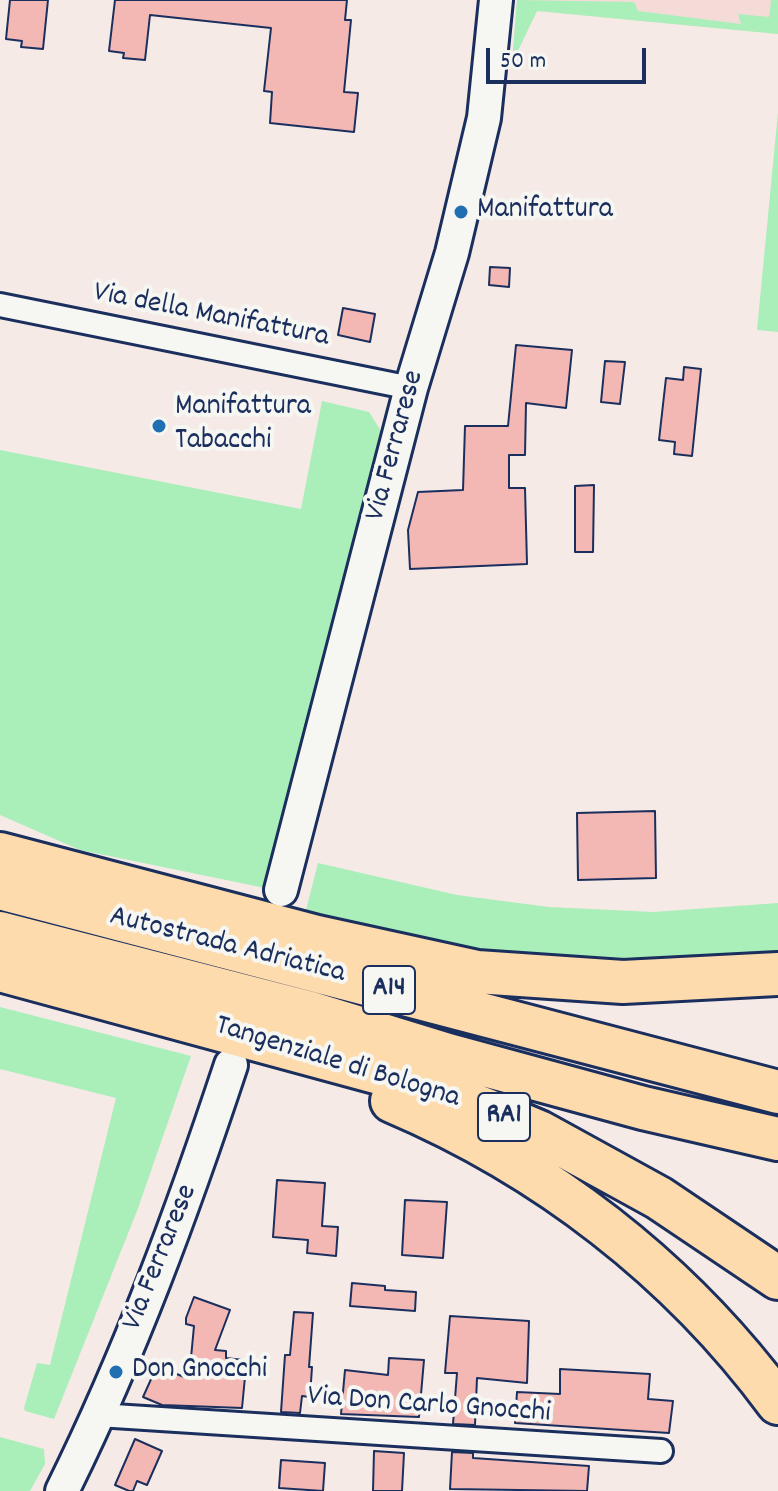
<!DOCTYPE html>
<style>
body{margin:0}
#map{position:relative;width:778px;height:1491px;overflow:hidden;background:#f6eae6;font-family:Dekko,sans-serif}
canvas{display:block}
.scale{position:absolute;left:486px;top:48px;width:160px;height:36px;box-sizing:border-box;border:4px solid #1b2f5e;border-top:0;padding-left:10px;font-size:24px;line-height:28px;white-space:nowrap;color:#1b2f5e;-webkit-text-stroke:6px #f6f6f2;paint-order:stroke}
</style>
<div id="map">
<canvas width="778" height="1491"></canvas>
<div class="scale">50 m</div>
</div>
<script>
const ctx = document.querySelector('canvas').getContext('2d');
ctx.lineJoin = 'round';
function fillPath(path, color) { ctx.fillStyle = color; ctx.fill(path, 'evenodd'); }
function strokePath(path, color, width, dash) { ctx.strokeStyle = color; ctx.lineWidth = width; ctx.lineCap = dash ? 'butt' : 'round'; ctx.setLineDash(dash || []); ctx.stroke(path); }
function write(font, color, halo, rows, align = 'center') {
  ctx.font = font + ' Dekko,sans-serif'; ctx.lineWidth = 8; ctx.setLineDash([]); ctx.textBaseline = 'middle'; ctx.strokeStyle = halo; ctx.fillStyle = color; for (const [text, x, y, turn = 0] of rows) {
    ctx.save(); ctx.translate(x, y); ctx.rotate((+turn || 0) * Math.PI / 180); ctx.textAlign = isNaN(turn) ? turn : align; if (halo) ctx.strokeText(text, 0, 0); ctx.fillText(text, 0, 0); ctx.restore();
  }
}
const built = new Path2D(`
 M517,0H778V34L537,11L512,63Z`);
const green = new Path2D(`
 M517,0L634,2L638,11L741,24L738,14L769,17L771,0H778V34L537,11L512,63Z
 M778,112V332L757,330Z
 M322,401L369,412L386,439L265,888L80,850L0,815V450L301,509Z
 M318,863L457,895L549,907L653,912L778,903V950C655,967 529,965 407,938C373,930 340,919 306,910Z
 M0,1007L191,1056L137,1211L54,1419L25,1411L24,1408L37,1363L50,1365L116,1098L0,1069Z
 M0,1437L44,1449L45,1464L30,1491H0Z`);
const building = new Path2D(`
 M10,0H48L43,49L21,47L22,41L6,39Z
 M115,0H347L345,20H351L344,92L358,93L354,132L270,123L272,92L264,91L271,28L150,15L145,60L123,58L124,53L109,51Z
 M490,267L510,268L509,287L489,285Z
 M343,308L375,314L370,342L338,335Z
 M516,345L572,350L566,408L526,403L525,455H509V488H525L527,564L410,569L408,530L418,492L463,490L465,426H508Z
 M605,361L625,362L620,404L601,402Z
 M684,367L701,369L692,456L674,454L675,442L659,440L666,378L683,380Z
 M594,485L593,552H575V486Z
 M655,811L656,878L578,880L577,813Z
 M277,1180L325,1183L322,1226L338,1227L336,1256L307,1253L308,1240L273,1237Z
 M405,1200L447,1202L443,1258L402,1255Z
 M352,1283L385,1286V1290L416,1292L415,1311L350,1306Z
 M194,1297L230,1310L215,1350L226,1351V1358L252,1361L251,1378L245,1377L242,1408L162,1405L143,1397L157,1366L189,1379L194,1326L186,1324V1318Z
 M294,1312L313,1313L309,1367H312L310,1397L302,1396L300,1413L281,1412L285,1355H290Z
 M450,1316L529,1321L527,1383L477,1378L475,1425L453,1424L457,1373H445Z
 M389,1358L424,1360L419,1417L341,1414L345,1370L388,1375Z
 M560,1369L650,1374L648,1399L673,1401L669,1433L515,1423L517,1392L560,1394Z
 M135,1439L162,1451L147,1485L137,1481L133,1491H129L115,1485Z
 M374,1451L404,1453L402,1491H373Z
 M452,1452L473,1453V1458L589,1466L587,1491L450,1489Z
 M281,1460L325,1463L323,1491L279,1488Z`);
const minor = new Path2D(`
 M0,305L411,388
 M98,1415L661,1451`);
const secondary = new Path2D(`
 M281,890L411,388L452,253L484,118L496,0
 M62,1491C130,1354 183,1210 231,1065`);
const motorway = new Path2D(`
 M0,854L317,937L477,972L623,982L778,974
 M0,888L778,1092
 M0,933L311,1013L448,1055L643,1108L778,1139
 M0,970L420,1084L489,1111L539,1132L659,1198L778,1278
 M392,1101C545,1166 679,1269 778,1403`);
const markers = [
 [461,212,8,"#1f6fb2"],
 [159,426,8,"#1f6fb2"],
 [116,1372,8,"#1f6fb2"]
];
const shields = [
 [389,990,52],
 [504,1117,52]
];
const shieldNames = [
 ["A14",389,990],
 ["RA1",504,1117]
];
const poiNames = [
 ["Manifattura",477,212],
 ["Manifattura",175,409],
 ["Tabacchi",175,443],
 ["Don Gnocchi",132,1372]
];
const streetNames = [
 ["Via della Manifattura",211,317,11],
 ["Via Ferrarese",397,446,-75],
 ["Autostrada Adriatica",227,947,14],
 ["Tangenziale di Bologna",337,1064,17],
 ["Via Ferrarese",162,1258,-68],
 ["Via Don Carlo Gnocchi",429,1407,4]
];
fillPath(built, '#f5dbd7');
fillPath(green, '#aaeeba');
fillPath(building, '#f4b8b4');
strokePath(building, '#1b2f5e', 2);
strokePath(minor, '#1b2f5e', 28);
strokePath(secondary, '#1b2f5e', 38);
strokePath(motorway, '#1b2f5e', 48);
strokePath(minor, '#f6f6f2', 22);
strokePath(secondary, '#f6f6f2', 32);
strokePath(motorway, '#fedbac', 42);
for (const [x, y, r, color] of markers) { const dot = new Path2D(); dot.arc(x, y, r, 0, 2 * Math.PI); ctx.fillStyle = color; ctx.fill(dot); strokePath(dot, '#f6f6f2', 3); }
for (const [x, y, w] of shields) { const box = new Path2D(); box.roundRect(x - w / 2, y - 24, w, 48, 6); ctx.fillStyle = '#f6f6f2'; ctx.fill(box); strokePath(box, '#1b2f5e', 2); }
write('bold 28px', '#1b2f5e', null, shieldNames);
write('30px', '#1b2f5e', '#f6f6f2', poiNames, 'left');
write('30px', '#1b2f5e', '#f6f6f2', streetNames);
</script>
